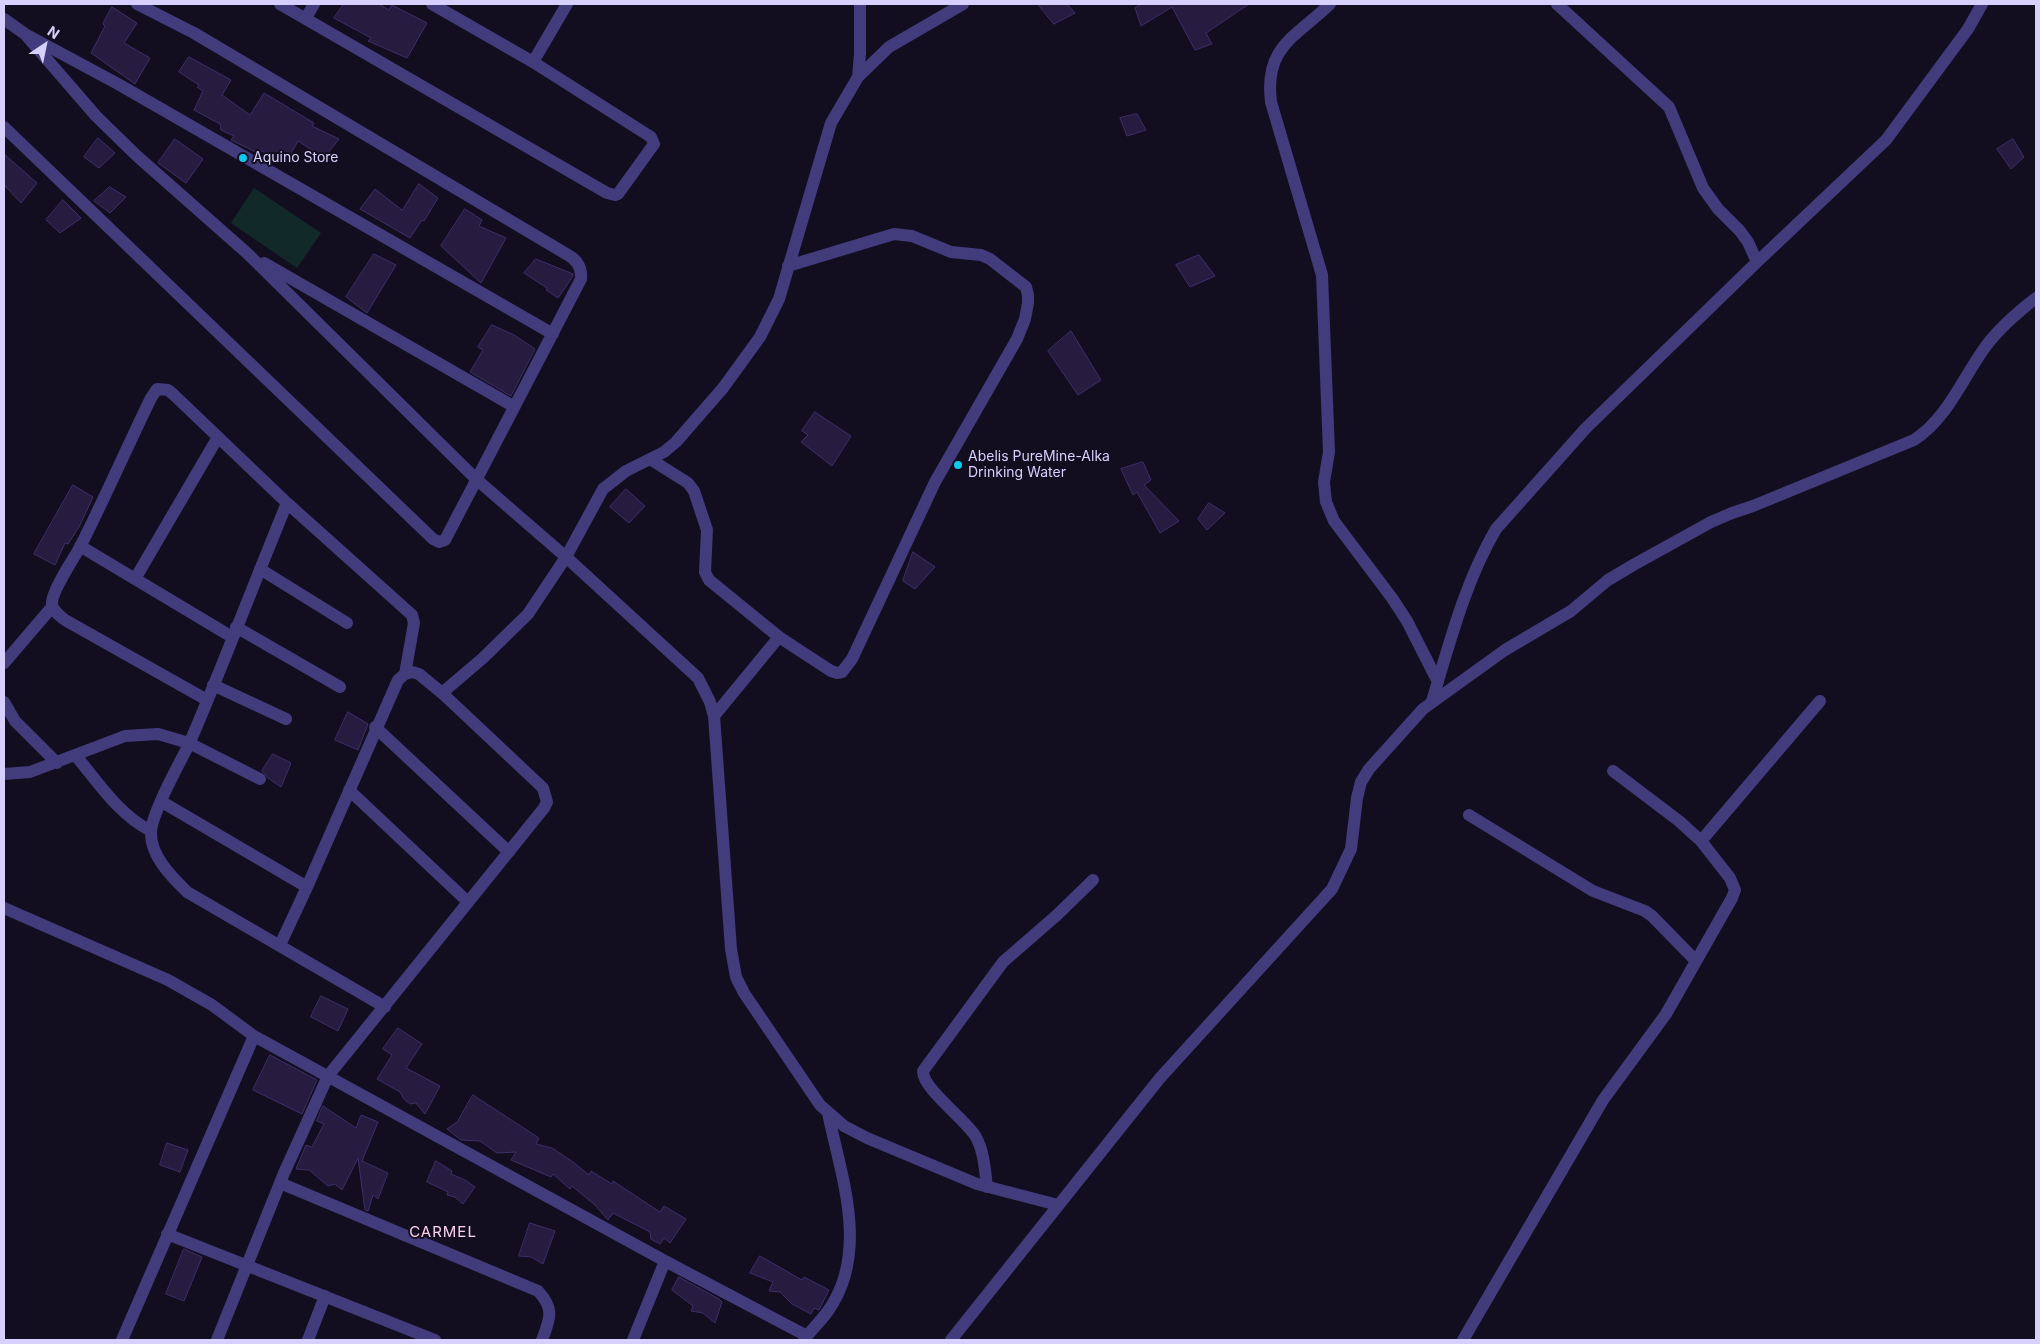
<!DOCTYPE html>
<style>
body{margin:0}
#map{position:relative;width:2040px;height:1344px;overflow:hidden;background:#120e20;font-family:Inter,sans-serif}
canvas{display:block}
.frame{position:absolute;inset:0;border:5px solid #d7d0fc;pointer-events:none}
.north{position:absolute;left:20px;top:20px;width:50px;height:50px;-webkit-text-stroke:4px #120e20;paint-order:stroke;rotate:34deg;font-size:14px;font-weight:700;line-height:20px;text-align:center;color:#d7d0fc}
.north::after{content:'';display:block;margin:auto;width:18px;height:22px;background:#d7d0fc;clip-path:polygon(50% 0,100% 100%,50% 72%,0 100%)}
</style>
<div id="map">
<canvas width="2040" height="1344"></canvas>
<div class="frame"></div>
<div class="north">N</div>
</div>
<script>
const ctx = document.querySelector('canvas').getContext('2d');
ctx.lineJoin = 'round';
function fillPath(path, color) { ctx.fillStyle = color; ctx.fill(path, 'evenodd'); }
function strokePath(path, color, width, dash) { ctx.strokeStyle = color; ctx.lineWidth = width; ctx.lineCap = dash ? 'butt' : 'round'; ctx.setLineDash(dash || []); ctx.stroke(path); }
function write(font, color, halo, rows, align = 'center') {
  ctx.font = font + ' Inter,sans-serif'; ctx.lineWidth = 4; ctx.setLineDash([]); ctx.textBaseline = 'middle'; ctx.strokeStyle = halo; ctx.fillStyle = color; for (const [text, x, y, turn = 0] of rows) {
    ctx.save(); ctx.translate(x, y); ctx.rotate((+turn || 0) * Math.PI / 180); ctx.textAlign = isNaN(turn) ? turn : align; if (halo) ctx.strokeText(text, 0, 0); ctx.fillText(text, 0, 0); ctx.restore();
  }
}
const green = new Path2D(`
 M254,188L321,233L297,268L231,223Z`);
const building = new Path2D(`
 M344,4H379L389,10L392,5L427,23L407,58L368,41L371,38L334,18Z
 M1038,4H1067L1075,13L1054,24Z
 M1142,4H1249L1206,33L1212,44L1195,50L1172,7L1141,26L1135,8Z
 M112,7L137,23L124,43L150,58L135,84L91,53L105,26L103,24Z
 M189,57L231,80L222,95L250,115L264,93L314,123L312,126L339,139L324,158L298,141L285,164L258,149L256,152L233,141L231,140L234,136L221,130L220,124L194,110L203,91L197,87L199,85L179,72Z
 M1137,114L1146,130L1127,136L1120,118Z
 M98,138L115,153L99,168L84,157Z
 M175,139L203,159L186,183L158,163Z
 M2013,139L2024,157L2011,169L1997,149Z
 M4,154L37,183L21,203L4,185Z
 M419,184L438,198L424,221L422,220L410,238L360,209L375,189L402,210Z
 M110,187L126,197L110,213L94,201Z
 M63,200L81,218L60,233L46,220Z
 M465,209L482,220L479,226L506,238L481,283L441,246Z
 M374,254L396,265L367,313L346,297Z
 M1199,255L1215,276L1190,287L1176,265Z
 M536,259L573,274V276L558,298L546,290L547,288L524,273Z
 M492,325L514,335L535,349L511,396L470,372L483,350L478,347Z
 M1071,331L1101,380L1078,395L1048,351Z
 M815,412L851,436L832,466L801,442L808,435L802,431Z
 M1143,462L1151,480L1144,485L1179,521L1160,533L1137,492L1133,495L1121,469Z
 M73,485L93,497L79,527L68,544L65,543L55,565L34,554Z
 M626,489L645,506L629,523L610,507Z
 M1209,503L1225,513L1207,530L1198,519Z
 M913,552L935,567L915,589L903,581Z
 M348,712L368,724L358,750L335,740Z
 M273,754L291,763L281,787L268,778L262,771Z
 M321,996L348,1009L338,1031L311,1017Z
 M398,1028L422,1044L406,1068L440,1086L425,1114L416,1103L410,1104L404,1099L400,1092L377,1079L392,1055L383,1049Z
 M270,1055L317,1080L302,1114L253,1090Z
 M473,1095L539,1138L536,1144L552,1148L573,1162L589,1175L591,1171L612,1184L613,1181L660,1212L664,1206L686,1219L670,1243L664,1238L660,1244L651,1239L650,1232L613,1213L608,1220L595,1205L572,1186L570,1189L553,1174L551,1177L511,1160L516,1152L497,1153L480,1141L461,1140L447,1129L457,1122Z
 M323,1106L356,1128L361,1115L378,1122L362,1161L388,1173L378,1199L373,1195L368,1211L365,1210L358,1158L342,1190L335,1184L328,1186L309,1170L296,1169L306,1145L312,1147L324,1124L317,1121Z
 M167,1143L188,1150L180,1172L160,1165Z
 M436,1161L452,1171L451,1174L465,1180L475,1187L463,1204L455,1197L447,1195L448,1192L427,1182Z
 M530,1223L555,1231L543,1264L531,1257L519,1256Z
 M184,1249L202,1257L184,1301L166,1294Z
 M760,1256L802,1280L804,1277L829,1290L819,1310L814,1308L811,1314L792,1304L780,1292L769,1291L773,1282L750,1273Z
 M679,1277L719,1299L722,1302L715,1323L703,1313L691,1311L693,1306L672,1290Z`);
const minor = new Path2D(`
 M280,4L607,193L615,195L618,194L654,144L651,137L533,62L432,4
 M1330,4C1296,37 1264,46 1271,102L1322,275L1329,452L1324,482L1326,502L1334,521L1392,598L1407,621L1438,682
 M1557,4L1669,107L1703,188L1718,209L1740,231L1748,242L1757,262
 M306,18L314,4
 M4,19L25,34L118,84L553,334
 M25,34L96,116L137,156L248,254L476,479L566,557L698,678L710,702L714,716L731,949L736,977L744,993L820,1105L844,1126L867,1138L977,1184L1058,1205
 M533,62L567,4
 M858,77L889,47L963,4
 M4,127L433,539L439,542L445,540L581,279C582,268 577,260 568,255L194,33L137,4
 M264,263L513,406
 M650,459L688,483L694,491L707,530L705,572L709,580L779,637L831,671L837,673L842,672L852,659L935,482L1017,339L1025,319L1028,303V295L1026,287L990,259L981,255L951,252L912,236L894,234L788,266
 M287,503C254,583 224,663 190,742C180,763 152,812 151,832C150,856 172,877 187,892L385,1007
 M80,546L232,637
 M260,569L347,623
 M135,579L218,437
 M236,627L340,687
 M4,663L52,607
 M213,685L286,719
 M442,693L483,658L528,614L566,557L603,489L626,471L664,452L676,442L723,388L760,337L779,299L831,123L858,77L860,54V4
 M207,700L65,620C59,615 51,610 52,602C53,589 73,560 80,547C105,498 127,447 151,398L157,389L168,390L173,394L287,503L412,615L414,623L405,674
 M1432,701C1450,642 1465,582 1496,529L1586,428L1757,262L1886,140L1968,29L1982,4
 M4,702L15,721L57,763
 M714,716L779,637
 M375,727L509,852
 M76,756C98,782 119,815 151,831
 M4,774L30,772L125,736L158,734L189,743L260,779
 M349,790L468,902
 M162,802L307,887
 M1469,815L1593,891L1645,911L1652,916L1696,961
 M1701,841L1820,701
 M4,908L168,980L212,1005L254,1036L665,1261L807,1336
 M280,1183L538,1291C555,1309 550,1319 542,1340
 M987,1187C985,1170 984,1152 976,1137C966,1120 922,1088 923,1071L1003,962L1057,915L1093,880
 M167,1234L435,1340
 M122,1340L254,1036
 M217,1340L284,1173L328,1076L544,808L547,802L543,788L442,693L419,674L412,672L405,674L398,680L307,887L280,945
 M308,1340L325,1296
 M633,1340L665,1261
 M804,1340C811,1330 821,1321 828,1311C870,1252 841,1176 828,1113
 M951,1340L1160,1078L1332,889L1351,849L1357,798L1361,782L1369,769L1423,709L1505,650L1571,611L1608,580L1635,564L1711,522L1732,513L1753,506L1914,440C1948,418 1963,377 1986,346C2000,327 2018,312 2036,298
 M1463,1340L1603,1100L1666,1014L1732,898L1735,890L1730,878L1701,841L1679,821L1613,771`);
const markers = [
 [243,158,5,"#0fc9ea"],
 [958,465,5,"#0fc9ea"]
];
const poiNames = [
 ["Aquino Store",253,158],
 ["Abelis PureMine-Alka",968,457],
 ["Drinking Water",968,473]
];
const neighbourhoodNames = [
 ["CARMEL",443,1232]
];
fillPath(green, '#122929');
fillPath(building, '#251c40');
strokePath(building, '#3e2f6a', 1);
strokePath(minor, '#423c7c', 12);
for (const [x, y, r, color] of markers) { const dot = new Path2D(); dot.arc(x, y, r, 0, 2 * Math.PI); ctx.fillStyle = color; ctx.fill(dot); strokePath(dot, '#120e20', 2); }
write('14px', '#d7d0fc', '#120e20', poiNames, 'left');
ctx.letterSpacing = '1px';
write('15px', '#fcd2eb', '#120e20', neighbourhoodNames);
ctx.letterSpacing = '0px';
</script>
